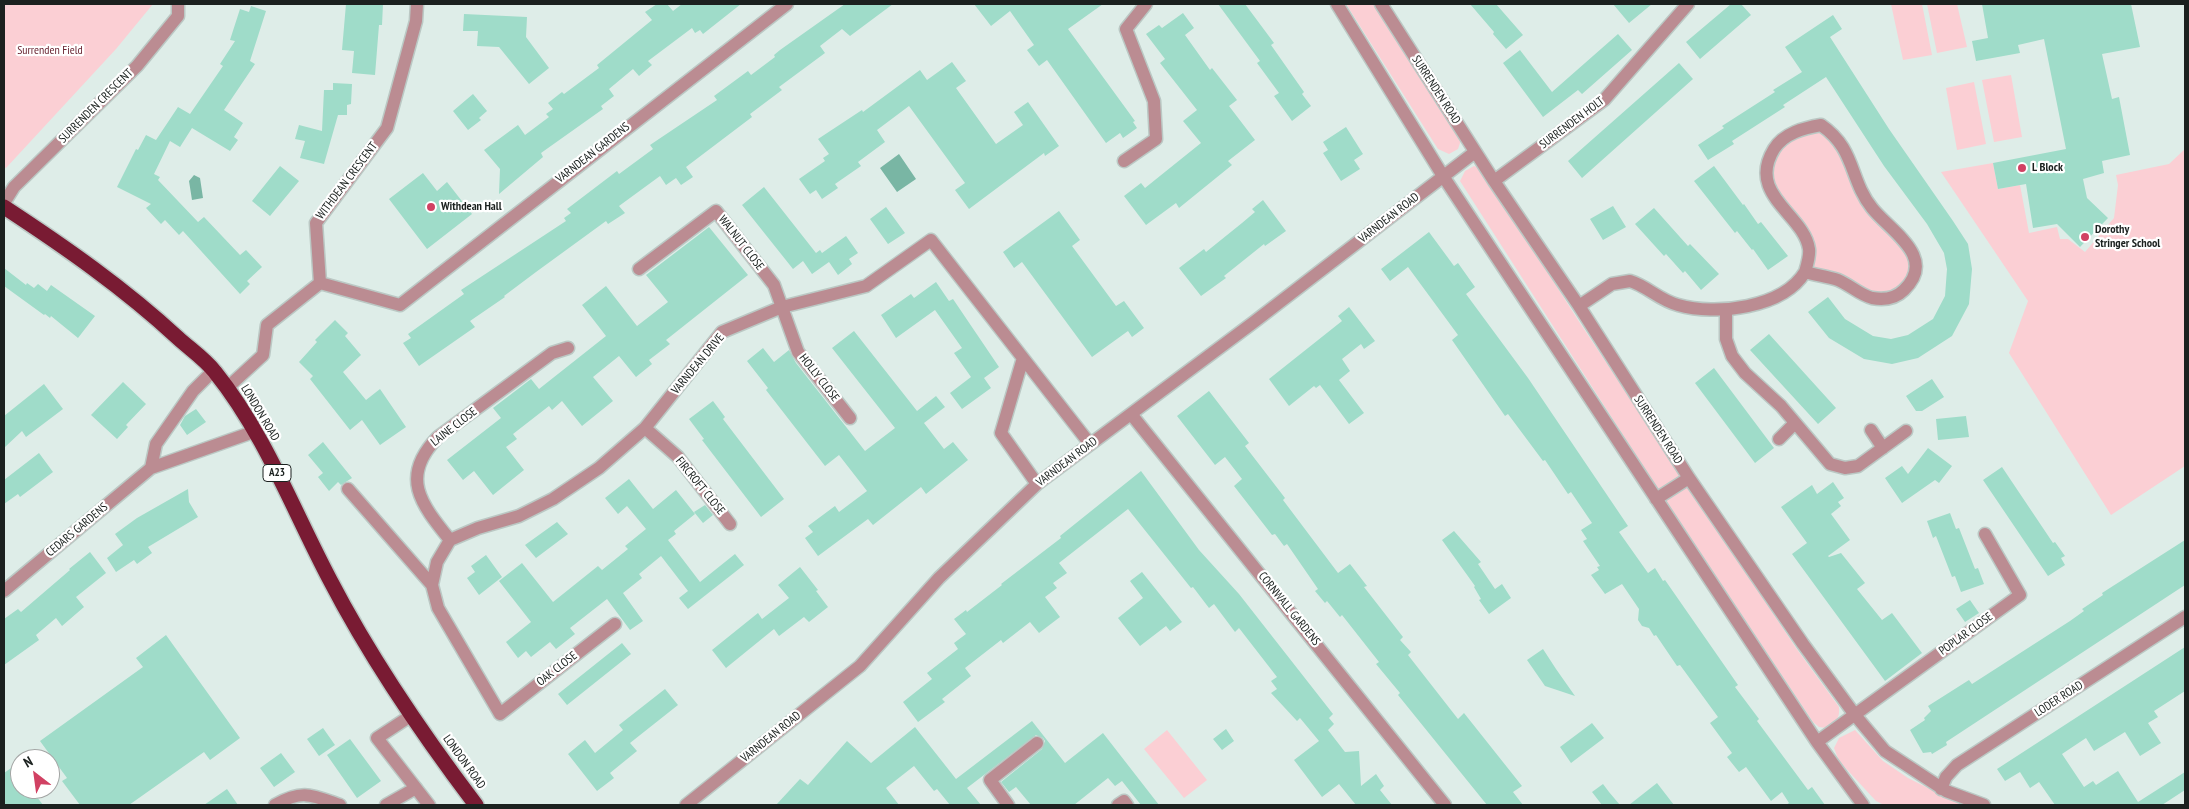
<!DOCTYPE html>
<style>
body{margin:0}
#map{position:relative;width:2189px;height:809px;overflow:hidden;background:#deede8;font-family:"PT Sans Narrow",sans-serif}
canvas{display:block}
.frame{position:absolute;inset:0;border:5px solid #1b211f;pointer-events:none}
.north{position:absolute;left:10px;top:749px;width:50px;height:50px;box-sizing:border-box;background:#fff;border:1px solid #a4a6a5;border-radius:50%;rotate:330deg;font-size:14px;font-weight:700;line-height:20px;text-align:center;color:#1b211f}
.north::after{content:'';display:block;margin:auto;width:18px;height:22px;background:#d14163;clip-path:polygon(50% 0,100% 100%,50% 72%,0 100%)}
</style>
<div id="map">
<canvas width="2189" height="809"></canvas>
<div class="frame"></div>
<div class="north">N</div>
</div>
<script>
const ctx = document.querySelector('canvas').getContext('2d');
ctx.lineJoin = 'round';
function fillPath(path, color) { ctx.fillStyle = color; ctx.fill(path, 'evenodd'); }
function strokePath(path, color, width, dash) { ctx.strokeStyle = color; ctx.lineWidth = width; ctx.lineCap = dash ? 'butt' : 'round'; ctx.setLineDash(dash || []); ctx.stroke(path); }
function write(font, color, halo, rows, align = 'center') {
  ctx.font = font + ' "PT Sans Narrow",sans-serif'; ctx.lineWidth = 4.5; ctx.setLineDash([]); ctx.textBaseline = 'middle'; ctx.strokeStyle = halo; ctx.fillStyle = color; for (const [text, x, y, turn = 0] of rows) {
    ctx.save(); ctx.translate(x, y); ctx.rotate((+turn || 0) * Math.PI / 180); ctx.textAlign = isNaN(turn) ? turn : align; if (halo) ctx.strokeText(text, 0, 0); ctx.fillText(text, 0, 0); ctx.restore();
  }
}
const green = new Path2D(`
 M4,4H153L116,49L6,168L4,167Z
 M1346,4H1373L1461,140L1458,149L1449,154L1438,149Z
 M1891,4H1922L1932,55L1903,60Z
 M1927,4H1957L1967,47L1937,53Z
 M2011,75L2022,137L1994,142L1982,80Z
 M1974,82L1986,144L1957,150L1946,88Z
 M1821,125L1859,183L1905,240L1915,268L1892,297L1805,272L1809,249L1769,181L1777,146Z
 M2185,149V466L2111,515L2009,353L2028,301L1941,172L1993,163L1998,189L2020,185L2029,233L2057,227L2060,239H2068L2085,252L2114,218L2118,185L2116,175L2169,164Z
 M1474,166L1482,169L1578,320L1796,648L1839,707C1840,719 1836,722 1826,728L1819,727L1813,722L1657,488L1460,181L1465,171Z
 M1167,730L1207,780L1184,798L1144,749Z
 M1855,730L1883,761L1908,778L1962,805H1884L1876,801L1839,761L1834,748L1839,738Z`);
const water = new Path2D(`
 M899,154L916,179L897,192L880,168Z
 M194,175L200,178L203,198L192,200L189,181Z`);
const building = new Path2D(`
 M346,4H383L382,25H379L375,75L352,73L354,51L342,50Z
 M657,4H667L673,11L682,4H741L703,34L700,30L695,33L692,28L648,61L652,65L639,76L633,69L609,89L614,96L601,106L603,109L541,153L543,157L499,194L500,169L484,150L518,125L525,135L549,117L546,114L553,109L548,103L562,92L564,94L599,68L597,65L652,20L645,12Z
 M845,4H893L850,36L842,29L820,46L825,53L779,87L782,90L750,114L752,117L686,167L693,177L681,185L676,178L666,185L660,176L619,206L625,213L608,224L606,221L536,272L504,296L505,297L470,321L475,327L419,366L403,343L411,338L408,334L464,294L461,290L566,221L564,218L571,213L567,209L617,171L619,174L653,149L650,145L717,100L714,96L748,71L751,75L775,57L774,55L780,50Z
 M974,4H1103L1068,29L1135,121L1133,122L1137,128L1123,138L1120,133L1106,143L1047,60L1039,66L1027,50L1034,45L1010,11L991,26Z
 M1218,4H1245L1274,43L1271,45L1304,92L1302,94L1311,106L1292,121L1274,96L1279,93L1257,63L1260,61Z
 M1470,4H1496L1523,35L1506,49L1493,34L1494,32Z
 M1613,4H1652L1629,23Z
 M1731,4H1741L1751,15L1700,59L1686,42Z
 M1982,4H2131L2140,47L2102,54L2112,99L2119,97L2130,155L2102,161L2104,173L2083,179L2087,198L2108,218L2080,247L2057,224L2033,228L2026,184L1998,189L1993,163L2066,149L2044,39L2018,45L2020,53L1976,61L1972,41L1988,38Z
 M251,6L266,11L250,61L255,64L224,110L243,123L234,137L238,140L230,151L192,128L180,147L170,141L154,174L160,177L158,180L198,222L204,217L240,255L246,250L262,267L247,281L250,284L240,294L183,231L179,235L165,220L161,224L146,208L151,204L117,187L136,149L138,150L146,135L156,140L178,107L190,114L223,66L220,64L235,41L230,40L240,9L249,12Z
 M1183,13L1194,28L1185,35L1210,70L1212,68L1237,100L1229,106L1255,140L1228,161L1232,165L1179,208L1176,203L1146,225L1124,196L1141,183L1145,188L1201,143L1183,121L1197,110L1160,63L1165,59L1146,34L1159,25L1162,28Z
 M464,14L527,17L526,37L549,68L529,84L499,47L477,46L478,31H463Z
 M1833,15L1842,29L1830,37L1889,129L1953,221L1968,244L1972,269L1969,304L1952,336L1918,358L1892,364L1864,359L1829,338L1808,312L1828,297L1845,319L1873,336L1891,339L1908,335L1933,319L1945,296L1947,269L1944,253L1927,224L1884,166L1826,77L1783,105L1785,107L1732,141L1734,144L1708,160L1698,145L1724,128L1722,126L1775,92L1773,90L1802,72L1785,47Z
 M1618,34L1632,50L1582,94L1578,90L1543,117L1503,63L1520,50L1552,92Z
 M952,62L966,81L956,88L996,144L1023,125L1014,112L1028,102L1059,146L1045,156L1044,153L969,209L955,190L965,183L909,106L877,130L885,142L858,162L861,166L835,184L838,188L822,199L816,190L810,194L799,179L825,161L823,158L829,154L818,139L862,110L863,112L920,70L927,80Z
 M1679,63L1693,79L1582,178L1568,161Z
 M333,83L352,84L351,104L347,105V115H338L324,164L300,158L305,141L295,139L299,125L322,131L324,90H333Z
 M473,94L487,111L479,118L481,120L468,130L453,111Z
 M1346,127L1363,154L1354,160L1360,169L1341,181L1323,153L1328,150L1323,142Z
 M280,166L299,181L270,216L252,201Z
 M1714,166L1743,205L1744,204L1758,224L1761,222L1788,256L1768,270L1753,249L1752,250L1737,231L1735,233L1694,181Z
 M423,173L437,191L447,182L472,214L427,249L389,199Z
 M764,187L816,253L820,250L822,253L846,236L858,253L849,259L852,264L838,275L829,262L812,274L803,261L793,269L742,205Z
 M1263,200L1286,231L1265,246L1264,244L1224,276L1226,278L1201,296L1179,268L1204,249L1206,252L1242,223L1255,212L1252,209Z
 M1613,206L1626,227L1603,240L1590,219Z
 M886,207L905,233L888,244L870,219Z
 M1654,208L1688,246L1690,244L1719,274L1701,290L1685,271L1683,273L1666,254L1664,256L1635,224Z
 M1059,211L1080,240L1072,246L1116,306L1124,301L1144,328L1132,337L1128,331L1092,357L1022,262L1014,268L1003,252Z
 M709,227L748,275L666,340L670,344L649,360L652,364L636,377L619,356L593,377L613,401L582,426L562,401L552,410L549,406L513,434L517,439L506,447L524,470L493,495L474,471L463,480L447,460L501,418L493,408L531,379L539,389L606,336L582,305L606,286L637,326L668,302L646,275Z
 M1429,232L1454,266L1458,263L1475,287L1466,294L1528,378L1628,526L1619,532L1648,573L1655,568L1663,581L1665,580L1738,685L1735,687L1759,719L1757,721L1808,790L1812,787L1825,805H1786L1789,803L1782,792L1771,801L1746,767L1739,772L1727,757L1732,753L1710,723L1718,717L1680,665L1677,666L1656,635L1654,636L1649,628L1642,626L1638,620L1639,609L1622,584L1605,594L1591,575L1599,570L1597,567L1600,566L1583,541L1587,539L1581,530L1592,523L1571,492L1568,494L1545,460L1543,461L1508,414L1505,416L1452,340L1458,335L1408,267L1390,281L1381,269Z
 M4,268L26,285L27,283L34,288L38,284L47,291L51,285L95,316L78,338L51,316L50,318L45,314L44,315L4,286Z
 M936,282L949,301L953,299L999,367L984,378L991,388L962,409L950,393L971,377L954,353L962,348L935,310L896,338L881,315L911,294L914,298Z
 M1349,307L1375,341L1364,349L1361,344L1342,359L1350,371L1339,380L1364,413L1349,424L1320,385L1316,388L1314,386L1289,406L1269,379L1342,321L1338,316Z
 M335,320L348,333L345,336L361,355L343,372L366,400L380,389L406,427L380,445L362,420L350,430L310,379L313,376L299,362L317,342L315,340Z
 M854,331L917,411L936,396L945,407L924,423L944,449L953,442L968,460L926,494L921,487L873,525L868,519L818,556L805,538L813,532L808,526L835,506L839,512L867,491L839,455L825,466L766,390L768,388L747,361L763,348L774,362L789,350L796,363L865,451L895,428L832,348Z
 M1769,334L1836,408L1818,424L1750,350Z
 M1714,368L1774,448L1755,463L1695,383Z
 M1932,379L1944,397L1922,411H1916L1906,396Z
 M123,382L146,404L126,425L128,427L117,439L91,415Z
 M44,384L63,409L26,437L22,431L4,448V416Z
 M1209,391L1249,443L1245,446L1285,498L1283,500L1338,573L1350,564L1367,586L1364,587L1403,637L1400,640L1411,652L1408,655L1458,719L1464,713L1522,786L1513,792L1523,805H1487L1398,695L1400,693L1376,664L1379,662L1342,615L1340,617L1327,601L1325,603L1315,591L1318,589L1287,544L1284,546L1275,534L1272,535L1234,486L1242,479L1225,457L1215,465L1177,416Z
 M713,401L725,417L723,419L784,499L761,517L702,440L704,439L689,419Z
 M196,409L206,422L187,435L180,425L185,416Z
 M1966,416L1969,437L1938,440L1936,419Z
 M323,442L352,478L341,485L338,482L329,491L318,477L323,473L308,455Z
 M1928,448L1952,466L1939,483L1935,480L1902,503L1885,478L1902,466L1908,474Z
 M39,453L53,472L20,497L18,494L4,504V480Z
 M2002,467L2053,543L2055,542L2065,556L2061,558L2065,565L2048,576L1983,480Z
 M1141,471L1199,550L1239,594L1333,714L1329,718L1334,724L1328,730L1345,752L1359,751L1361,786L1376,774L1384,786L1380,790L1392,805H1356L1339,784L1322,797L1294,760L1319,741L1300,718L1297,721L1271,693L1277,689L1271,681L1277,677L1239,628L1235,632L1214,604L1209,608L1193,587L1191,588L1128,509L1059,563L1067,573L1053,583L1057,588L1045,597L1060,617L1039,633L1030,622L1003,643L1001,640L965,668L971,676L942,699L945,702L918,722L903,702L932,679L927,673L958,649L954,643L966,634L954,619L966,610L967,612L1002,585L1001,584L1061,538L1060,536Z
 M629,479L653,509L676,490L695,514L674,531L676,534L668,540L700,582L735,554L744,565L688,609L679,598L688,591L661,556L639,574L642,578L623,593L643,621L630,630L607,599L570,628L575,634L556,649L550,642L531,657L526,651L518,658L506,642L531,622L499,581L522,563L553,602L598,566L602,570L628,549L625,546L646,529L627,506L618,514L605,498Z
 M1833,482L1844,498L1838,502L1841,506L1831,514L1850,540L1828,556L1829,557L1841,553L1865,583L1857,589L1882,620L1892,613L1922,653L1885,681L1792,554L1807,543L1781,507L1812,485L1817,494Z
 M188,489L189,502L198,517L148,547L152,553L137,564L134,560L116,572L107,558L123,545L115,534L137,518Z
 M705,505L713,515L703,523L694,512Z
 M1950,513L1956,529L1959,528L1975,569L1978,568L1984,584L1961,592L1955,576L1952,577L1936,536L1933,538L1927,521Z
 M557,522L568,534L536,558L525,545Z
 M1454,531L1481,562L1478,564L1495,589L1502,584L1511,598L1489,614L1479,600L1481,599L1474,587L1475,586L1442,540Z
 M2185,540V585L1946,742L1947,745L1932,754L1931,752L1923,753L1910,730L1925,720L1924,718L1931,711L1928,706L1969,680L1972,684L2070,621L2084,611L2082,609L2103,595L2102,593Z
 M90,552L106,573L76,597L84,607L62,626L56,618L36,635L39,640L4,665V619L18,609L21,612L70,570L69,569Z
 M486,555L502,577L479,595L467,578L475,572L471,566Z
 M800,567L818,590L816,591L828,607L809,622L804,617L779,636L774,629L726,668L712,650L758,613L762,619L789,598L778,585Z
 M1142,572L1182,622L1170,631L1166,626L1140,646L1118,618L1143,598L1130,581Z
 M1970,600L1979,613L1965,622L1956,609Z
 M166,635L240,738L210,760L204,752L129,805H80L62,781L67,778L40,741L143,667L136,658Z
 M622,643L631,654L567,705L558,694Z
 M2185,647V691L2154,711L2158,717L2148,723L2161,743L2140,756L2125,732L2094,751L2086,738L2062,754L2084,787L2093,781L2096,785L2118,771L2138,802L2185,772V790L2162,805H2055L2039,782L2030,788L2020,772L2005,781L1997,769Z
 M1543,649L1556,669L1575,696L1545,686L1527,660Z
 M665,689L678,705L630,743L637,751L610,773L614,778L597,791L568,754L585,740L595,753L623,730L619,725Z
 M1032,721L1065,763L1103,733L1159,805H1141L1122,781L1115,786L1108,778L1074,805H1031L1016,787L1009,792L1001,782L1042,749L1045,741L1043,738L1036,735L967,788L981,805H950L937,789L934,791L914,766L886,788L899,805H776L800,779L808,785L847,741L871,763L915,727L956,779Z
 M1592,723L1604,738L1571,763L1560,747Z
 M323,728L335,745L319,756L307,739Z
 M1226,729L1234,741L1222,750L1213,739Z
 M350,739L381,781L357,798L327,755Z
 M281,753L295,772L274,787L260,768Z
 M14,766L20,774V789H31L43,805H4V773Z
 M1657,783L1674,805H1629Z
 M1603,784L1609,792L1620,805H1602L1592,792Z
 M227,789L238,805H204Z`);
const minor = new Path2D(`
 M417,4L416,21L387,128L316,223L320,283L400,305L787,4
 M1337,4L1443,176L1817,742L1863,805
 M1381,4L1494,181L1579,306L1689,478L1803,644L1855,715L1885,751L1946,791L1984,805
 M1821,125C1856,149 1849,179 1872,208C1890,231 1938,257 1904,290C1895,299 1883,300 1872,298C1860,295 1850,285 1838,280C1828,277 1816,275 1805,272C1807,265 1810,256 1809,249C1804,214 1746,195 1774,149C1784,133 1804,128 1821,125Z
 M1124,161L1156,139L1154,101L1126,29L1146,4
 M1494,181L1604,100L1688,4
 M4,203L14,187L137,66L178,16V4
 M639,269L716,211L774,285L798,352L850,418
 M1579,306L1612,284L1630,281C1647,286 1659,300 1678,305C1716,316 1783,308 1805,272
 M1726,310V339L1732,356L1745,373L1781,406L1830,464L1845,468L1858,466L1906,431
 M1023,358L1001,433L1037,484
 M227,388L263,355L267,325L320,283
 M1131,414L1445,805
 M645,428L678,457L730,524
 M1871,430L1883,448
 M1779,439L1795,423
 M151,468L156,444L193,391L214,370
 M348,489L432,585
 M1656,499L1689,478
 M450,540C421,504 399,477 438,437L552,353L568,348
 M4,591L151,468L256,431
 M615,624L500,714L438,608L432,585L437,562L450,540L478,528L519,516L553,499L599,468L645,428L722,332L782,307L866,286L931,240L1090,444
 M412,715L377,738L429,805
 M1817,742L2020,595L1985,534
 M1941,789L1946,777L1957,765L2185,617
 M275,805C302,789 312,795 340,805
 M386,805L416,788
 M686,805L860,666L939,578L1037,484L1254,322L1475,152
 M1008,805L990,780L1037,743
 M1118,805L1124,801L1127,805`);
const highway = new Path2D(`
 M4,207C65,247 124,288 178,338C190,349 205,359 215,372C265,434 293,510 330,580C371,659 423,735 476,805`);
const markers = [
 [2022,168,5,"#d14163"],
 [431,207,5,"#d14163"],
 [2085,237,5,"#d14163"]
];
const shields = [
 [277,473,28]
];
const shieldNames = [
 ["A23",277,473]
];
const parkNames = [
 ["Surrenden Field",50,51]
];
const streetNames = [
 ["SURRENDEN ROAD",1436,90,57],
 ["SURRENDEN CRESCENT",96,106,-45],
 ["SURRENDEN HOLT",1572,123,-37],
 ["VARNDEAN GARDENS",593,153,-38],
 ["WITHDEAN CRESCENT",347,181,-53],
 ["VARNDEAN ROAD",1389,218,-38],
 ["WALNUT CLOSE",741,243,52],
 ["VARNDEAN DRIVE",698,364,-50],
 ["HOLLY CLOSE",819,378,52],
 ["LONDON ROAD",260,413,59],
 ["LAINE CLOSE",454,427,-38],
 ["SURRENDEN ROAD",1658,430,57],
 ["VARNDEAN ROAD",1067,462,-37],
 ["FIRCROFT CLOSE",700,486,51],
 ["CEDARS GARDENS",77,530,-40],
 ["CORNWALL GARDENS",1289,609,51],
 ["POPLAR CLOSE",1966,634,-36],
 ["OAK CLOSE",557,669,-38],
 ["LODER ROAD",2059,699,-33],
 ["VARNDEAN ROAD",771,737,-39],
 ["LONDON ROAD",464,762,54]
];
const poiNames = [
 ["L Block",2032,168],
 ["Withdean Hall",441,207],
 ["Dorothy",2095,230],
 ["Stringer School",2095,244]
];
fillPath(green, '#fbcfd4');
fillPath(water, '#79b6a4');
fillPath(building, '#9fdcc9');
strokePath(minor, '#bbc8c4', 15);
strokePath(highway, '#bbc8c4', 18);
strokePath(minor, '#bb8c92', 12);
strokePath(highway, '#791b33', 15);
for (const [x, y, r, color] of markers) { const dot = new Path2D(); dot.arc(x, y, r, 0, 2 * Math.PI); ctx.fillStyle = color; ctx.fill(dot); strokePath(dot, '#fff', 2); }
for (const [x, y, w] of shields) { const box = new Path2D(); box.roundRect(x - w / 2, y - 8.5, w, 17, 4); ctx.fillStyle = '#fff'; ctx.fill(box); strokePath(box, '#1b211f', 1); }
write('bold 11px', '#1b211f', null, shieldNames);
write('12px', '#6a2633', '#fff', parkNames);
write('12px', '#1b211f', '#fff', streetNames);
write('bold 12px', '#1b211f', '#fff', poiNames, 'left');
</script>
